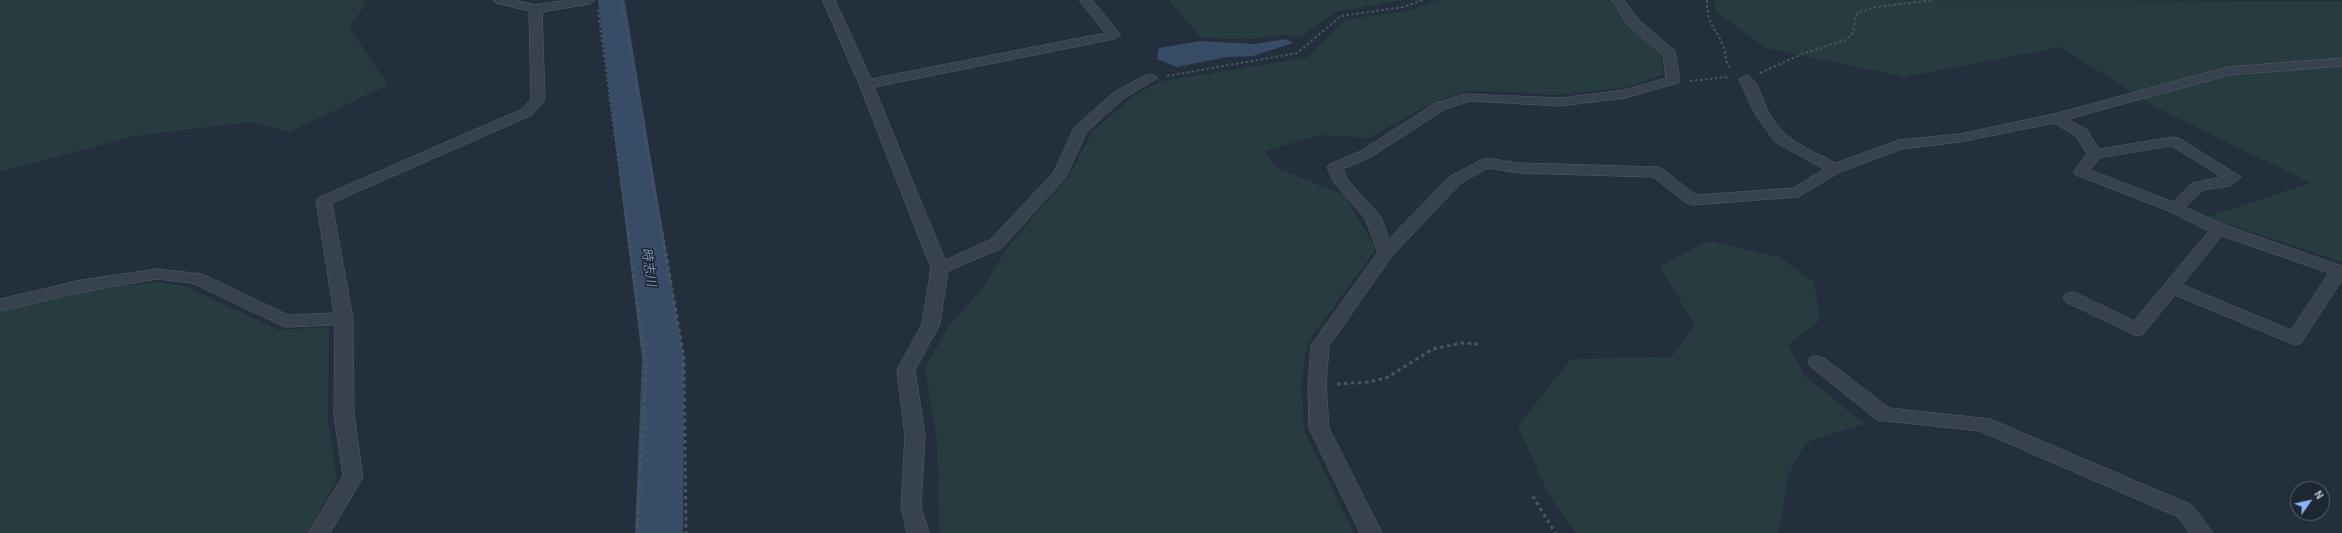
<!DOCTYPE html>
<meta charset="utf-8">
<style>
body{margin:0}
#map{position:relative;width:2342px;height:533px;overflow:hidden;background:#242f3e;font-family:Barlow,sans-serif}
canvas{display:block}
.north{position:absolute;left:2290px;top:481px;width:40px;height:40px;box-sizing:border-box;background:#1d2633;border:1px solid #59626f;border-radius:50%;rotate:56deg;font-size:11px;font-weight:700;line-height:16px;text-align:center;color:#b4bcc9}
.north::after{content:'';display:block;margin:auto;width:14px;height:18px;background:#8ab4f8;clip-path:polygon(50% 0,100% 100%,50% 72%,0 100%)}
</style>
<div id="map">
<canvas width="2342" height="533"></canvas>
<div class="north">N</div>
</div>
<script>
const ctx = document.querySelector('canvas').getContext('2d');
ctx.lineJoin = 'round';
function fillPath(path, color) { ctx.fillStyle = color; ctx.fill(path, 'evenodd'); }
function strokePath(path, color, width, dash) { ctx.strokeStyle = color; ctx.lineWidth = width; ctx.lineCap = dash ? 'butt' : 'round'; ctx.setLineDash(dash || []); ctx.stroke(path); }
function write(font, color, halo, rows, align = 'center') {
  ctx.font = font + ' Barlow,"Noto Sans JP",sans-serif'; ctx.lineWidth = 3; ctx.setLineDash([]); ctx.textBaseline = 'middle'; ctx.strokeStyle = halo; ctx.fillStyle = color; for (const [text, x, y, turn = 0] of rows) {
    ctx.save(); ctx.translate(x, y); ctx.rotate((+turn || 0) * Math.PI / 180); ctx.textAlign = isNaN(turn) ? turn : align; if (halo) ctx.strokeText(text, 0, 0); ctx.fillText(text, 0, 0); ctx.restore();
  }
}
const green = new Path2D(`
 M0,0H362L366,4L349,27L388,85L289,132L250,122L135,136L0,172Z
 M1169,0H1402L1336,12L1300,37L1283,35L1249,39L1201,38Z
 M1438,0H1610L1625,21L1661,54L1664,75L1623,88L1555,95L1470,90L1435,101L1369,138L1319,135L1265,151L1277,168L1344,195L1376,249L1308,342L1301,380L1304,431L1354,533H940L937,439L925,368L949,326L981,290L1009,245L1069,176L1092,132L1134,95L1162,81L1306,58L1347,19L1408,11Z
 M1715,0L2342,1V262L2207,217L2311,183L2157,108L2060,47L1905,77L1766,48L1716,12Z
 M1709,241L1779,257L1814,282L1820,320L1788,345L1804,375L1864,424L1806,442L1789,473L1778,533H1576L1548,494L1518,426L1571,359L1671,357L1695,326L1660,266Z
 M155,282L185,286L278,330L329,327L328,421L337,480L307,533H0V311L78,292Z`);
const water = new Path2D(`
 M1286,39L1293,43L1253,56L1227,57L1177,67L1157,59L1159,48L1200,41L1255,44Z`);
const river = new Path2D(`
 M598,0H624L625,2L684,359L683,533H635L642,359Z`);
const pathFar1 = new Path2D(`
 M622,0L662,233
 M1707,0C1706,27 1718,28 1724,49C1727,59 1724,59 1731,69
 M598,10L628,233
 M1760,73L1802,54L1845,40L1852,35L1857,13L1876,7L1934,0
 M1167,76L1297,53L1341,16L1403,7L1423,0
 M1690,81L1728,77`);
const path = new Path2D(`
 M628,232L646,366L637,533
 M662,232L684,358L686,533
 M1337,384L1369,382L1386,378L1433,349L1462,343L1479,344
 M1533,496L1555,533`);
const street = new Path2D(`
 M494,0H515L535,5L566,0H595L589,4L542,12L545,100L532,115L332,203L353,319L354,415L363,477L330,533H308L343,476L334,415L335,325L285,327L192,283L157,279L82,292L0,311V299L82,280L157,269L202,274L288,315L334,313L316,201L318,198L522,109L531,99L529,11L496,3Z
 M823,0H835L871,79L1105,33L1079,0H1092L1121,35L1114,39L874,87L945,260L990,240L1054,172L1074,128L1114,92L1146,75L1151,74L1158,78L1124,98L1086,133L1066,177L1002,248L948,271L940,324L915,370L925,436L921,507L929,533H907L901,507L905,436L897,370L922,324L931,268L859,84Z
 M1612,0H1624L1639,20L1675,51L1680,80L1678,83L1625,98L1560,106L1471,101L1445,109L1371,157L1343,169L1347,179L1381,217L1389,239L1449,177L1481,160L1486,158L1518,163L1657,167L1662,169L1696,195L1794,188L1824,169L1775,142L1755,114L1739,79L1746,75C1758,78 1763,102 1769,113C1784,141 1809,149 1836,163L1899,140L1960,134L2054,114L2228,67L2342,58V66L2229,75L2068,119L2087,130L2099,149L2174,137L2179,138L2241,177L2230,186L2203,190L2185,207L2225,225L2342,266V280L2301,343L2295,345L2175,295L2143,334L2137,336L2066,302L2063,298L2066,294L2072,292L2078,294L2134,321L2209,231L2169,211L2076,175L2073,172L2087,154L2076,136L2054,123L1960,142L1902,149L1840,172L1798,197L1692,205L1686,203L1653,177L1518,173L1488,168L1461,183L1392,256L1329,346L1326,386L1329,428L1382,533H1360L1309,428L1308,386L1311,345L1378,252L1365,218L1334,183L1327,167L1330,164L1361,151L1435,103L1465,94L1560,98L1624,90L1666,78L1663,55L1629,26ZM2172,146L2222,177L2192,183L2173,202L2090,170L2100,158ZM2222,236L2329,273L2291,330L2183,285Z
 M1817,356L1824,358L1889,408L1990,419L2192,505L2213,533H2190L2178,517L1980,431L1877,420L1810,366L1808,362L1810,358Z`);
const waterNames = [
 ["時志川",649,267,82]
];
fillPath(green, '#263c3f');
fillPath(water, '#394c67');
fillPath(river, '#394c67');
strokePath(street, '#565f6c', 1);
strokePath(pathFar1, '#44595c', 2, [2.5, 2.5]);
strokePath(path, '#44595c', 3, [3.5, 3.5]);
fillPath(street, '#38414e');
write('italic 13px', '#7c92b1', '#1d2633', waterNames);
</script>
